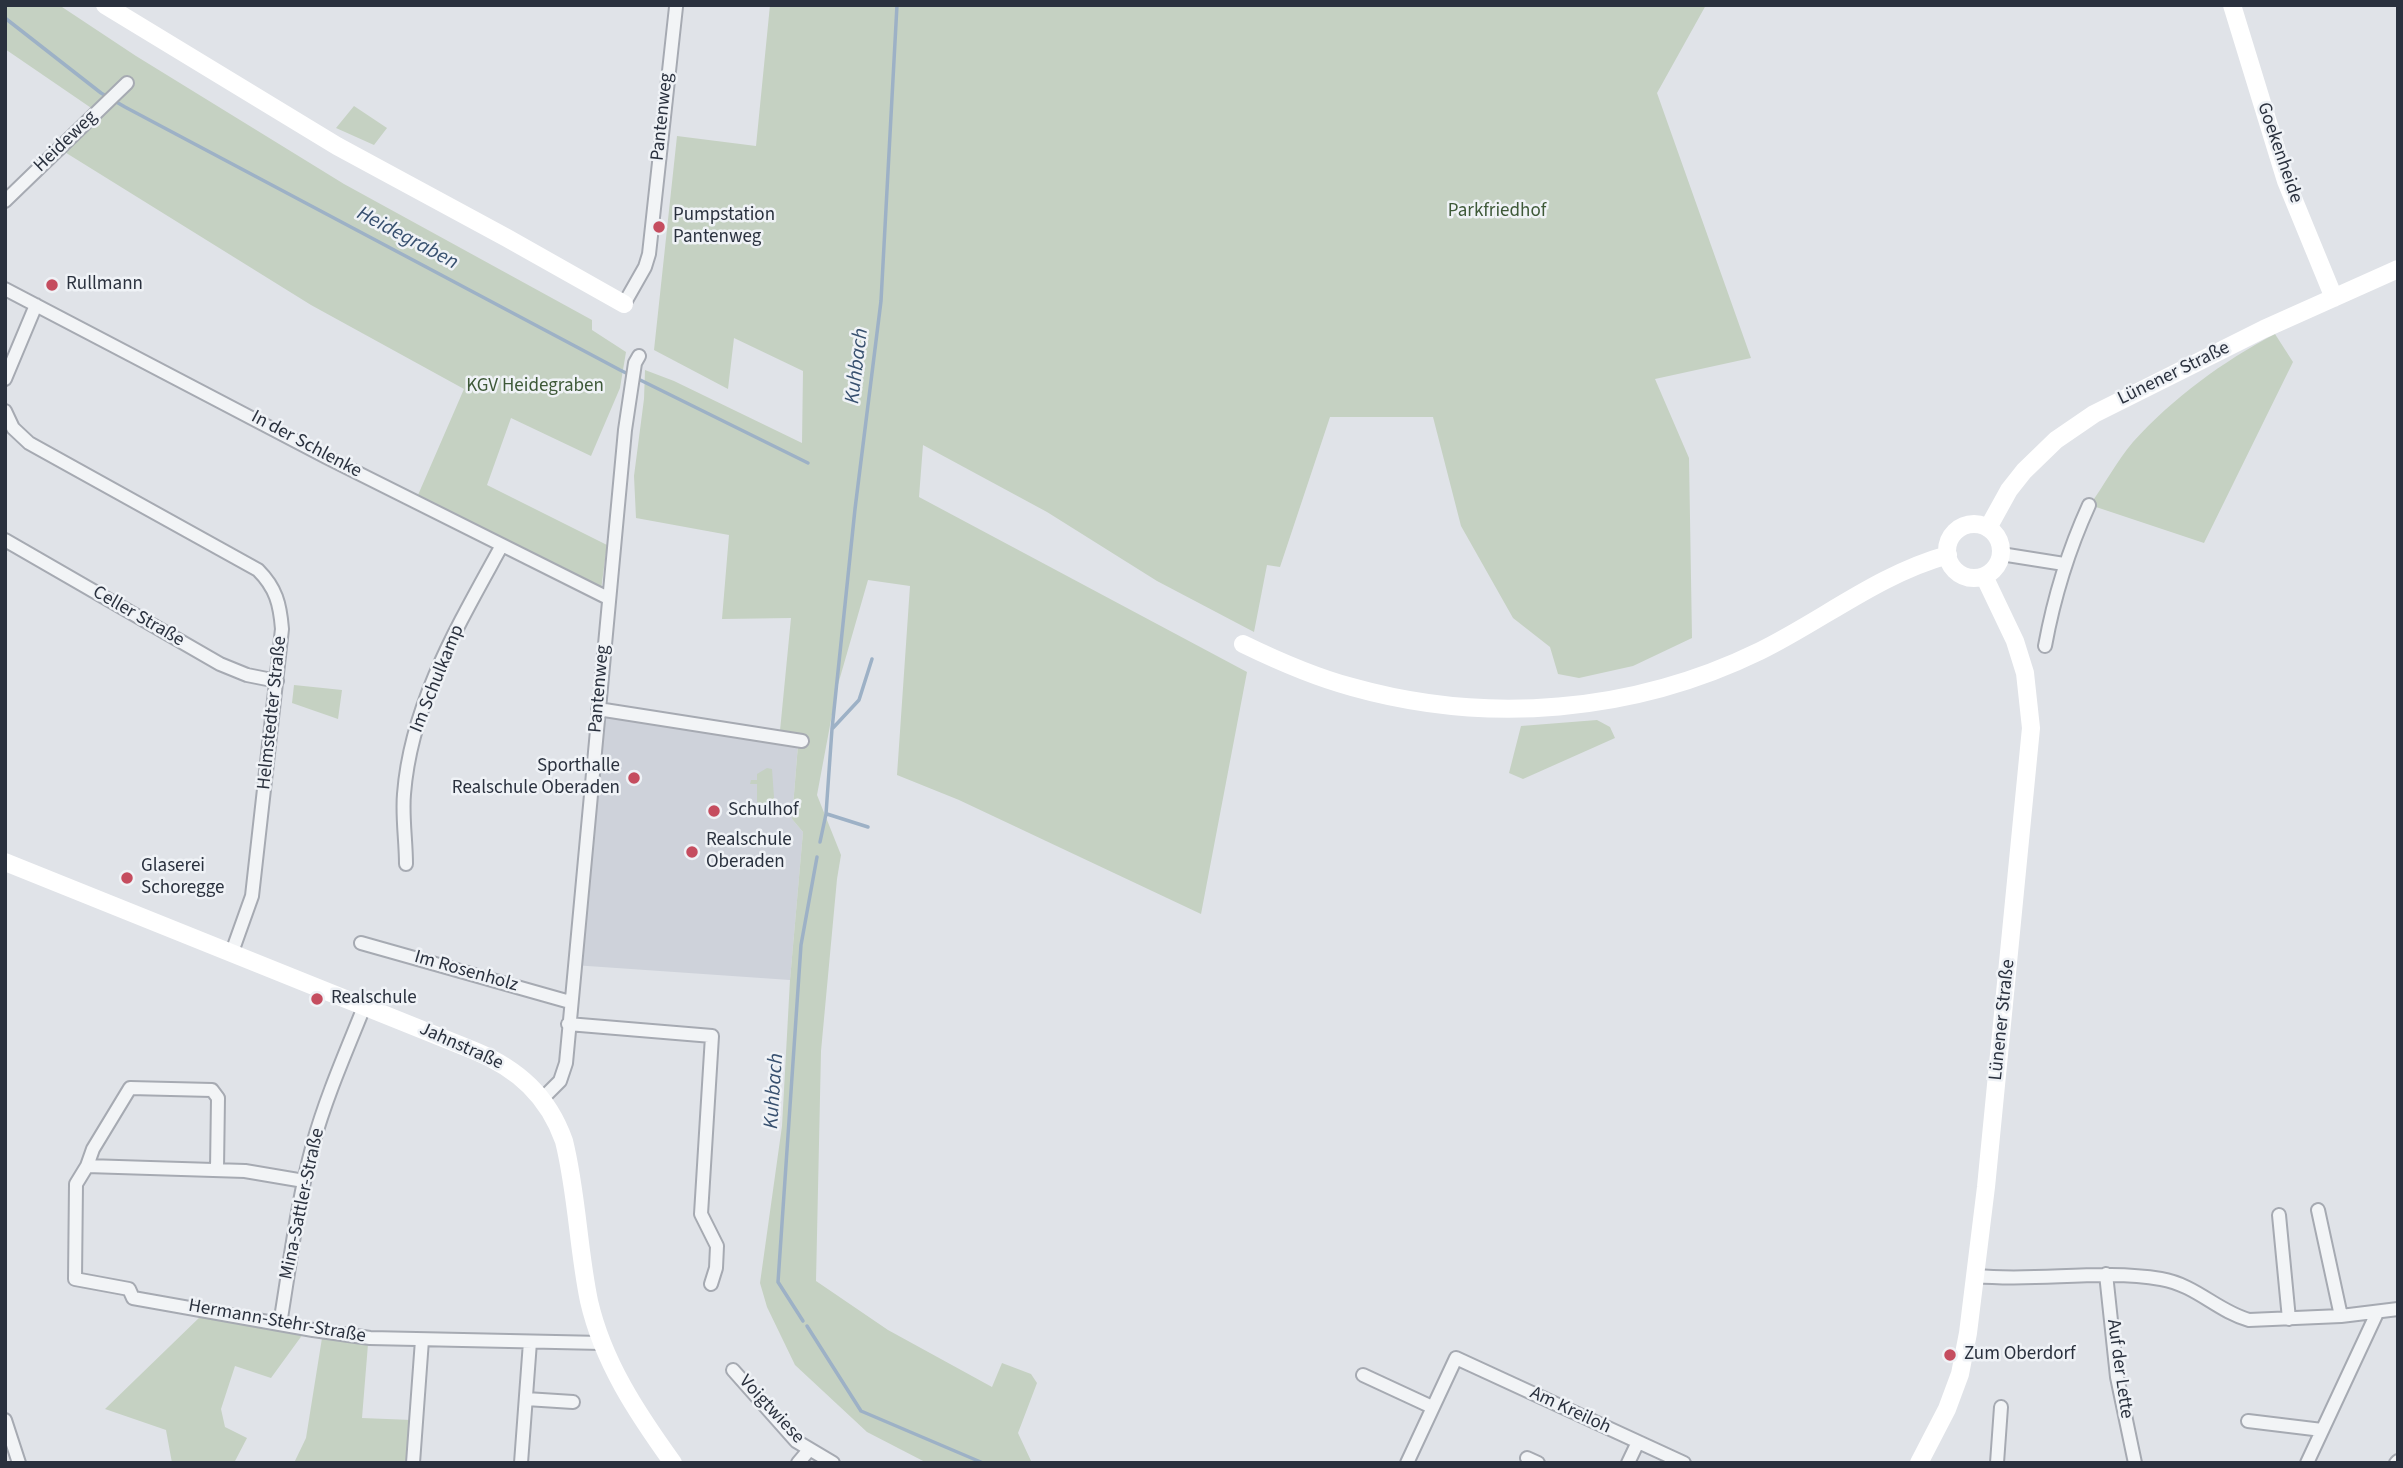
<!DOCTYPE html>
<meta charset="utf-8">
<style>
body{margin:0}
#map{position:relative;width:2403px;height:1468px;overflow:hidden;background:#e0e3e8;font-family:"Source Sans 3",sans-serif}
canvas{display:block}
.frame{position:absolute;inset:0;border:7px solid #2a313e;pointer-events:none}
</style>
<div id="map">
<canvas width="2403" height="1468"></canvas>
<div class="frame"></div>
</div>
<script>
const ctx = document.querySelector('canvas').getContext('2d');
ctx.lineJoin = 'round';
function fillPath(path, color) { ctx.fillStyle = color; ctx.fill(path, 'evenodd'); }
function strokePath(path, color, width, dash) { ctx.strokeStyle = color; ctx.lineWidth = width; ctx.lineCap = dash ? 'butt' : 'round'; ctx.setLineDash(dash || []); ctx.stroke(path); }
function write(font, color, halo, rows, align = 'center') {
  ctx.font = font + ' "Source Sans 3",sans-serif'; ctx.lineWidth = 5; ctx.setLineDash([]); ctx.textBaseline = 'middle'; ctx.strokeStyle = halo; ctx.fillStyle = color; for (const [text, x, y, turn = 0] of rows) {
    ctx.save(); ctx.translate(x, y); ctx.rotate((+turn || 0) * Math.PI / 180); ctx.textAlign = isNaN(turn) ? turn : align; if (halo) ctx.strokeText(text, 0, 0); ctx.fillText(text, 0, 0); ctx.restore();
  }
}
const built = new Path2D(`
 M597,711L798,744L792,819L803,832L790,980L573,965Z`);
const green = new Path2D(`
 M5,5H59L136,56L344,184L592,320V330L626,352L620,388L591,456L511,418L487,485L607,545L601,590L418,495L464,389L311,305L63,151L100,114L5,49Z
 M770,5H1706L1657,93L1751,358L1655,379L1689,458L1692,638L1633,666L1579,678L1558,674L1550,647L1513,618L1461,526L1433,417H1330L1280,567L1267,565L1254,632L1157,581L1047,512L923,445L919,497L1247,672L1201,914L959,800L897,775L910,586L868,580L837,688L817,795L841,855L837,879L821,1051L816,1281L888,1330L992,1387L1002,1363L1031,1374L1037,1383L1018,1433L1032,1463H927L867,1432L795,1365L767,1307L760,1283L782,1126L790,980L803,832L792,819L798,745L779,741L791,618L722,619L729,535L636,518L634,476L644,399L645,370L674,381L802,443L803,371L734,338L728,389L654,350L677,136L756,146Z
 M354,106L387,128L374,145L336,128Z
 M2275,334L2293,362L2204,543L2090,505C2104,485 2117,461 2133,442C2174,397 2222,362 2275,334Z
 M294,685L342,690L338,719L292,703Z
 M1597,720L1610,727L1615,738L1523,779L1509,773L1521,726Z
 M767,768L772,769L775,811L771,812L757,802V784H750L751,780H757V774Z
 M202,1315L303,1334L271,1378L235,1366L221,1409L225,1427L247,1438L234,1463H172L166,1430L105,1409Z
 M322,1338L368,1344L362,1418L412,1420L408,1463H294L306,1438Z`);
const stream = new Path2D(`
 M5,18L101,93L125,107L620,370L808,463
 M832,729L859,700L872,659
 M827,814L868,827
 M820,842L826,814L832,729L855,509L881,301L897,5
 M803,1321L778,1282L801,945L817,857
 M807,1326L861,1411L983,1463`);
const minor = new Path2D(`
 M5,201L127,83
 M5,289L326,457L608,598
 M624,304L645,267L649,254L676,7
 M5,379L36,305
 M5,411L13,428L29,443L258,570C276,588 280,604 282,629L252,896L232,952
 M5,540L220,664L247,675L277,681
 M2001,554L2064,564
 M2045,646C2054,597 2068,551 2089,505
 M598,709L802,741
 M406,864C406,841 402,816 404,794C411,703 460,622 502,545
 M361,943L570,1002
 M568,1024L712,1036L701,1214L717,1246L716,1268L711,1284
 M543,1098L560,1081L566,1063L625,430L635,363L639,356
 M87,1166L245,1171L304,1181
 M217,1169L218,1098L212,1090L130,1088L93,1149L87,1166L76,1184L75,1279L129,1289L133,1298L313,1330L370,1338L602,1343
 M2318,1210L2341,1316
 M2279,1215L2289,1319
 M2106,1274L2117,1377L2135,1463
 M1976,1276C2037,1282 2100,1269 2161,1279C2196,1285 2217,1311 2249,1320L2341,1316L2398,1309
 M280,1324C290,1264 297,1203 313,1144C326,1097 346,1052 364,1007
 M733,1370L796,1441L833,1463
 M1363,1375L1432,1407
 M526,1399L573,1402
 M5,1420L19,1463
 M2248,1421L2322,1430
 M1527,1458L1538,1463
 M413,1463L422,1340
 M521,1463L530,1342
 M798,1463L809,1450
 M1407,1463L1456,1358L1684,1463
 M1628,1463L1638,1442
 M1997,1463L2001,1407
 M2307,1463L2377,1313
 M2396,1463L2398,1461`);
const secondary = new Path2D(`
 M105,5L337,146L507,238L624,304
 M2232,5L2286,181L2334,298
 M1947 551a27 27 0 1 1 54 0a27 27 0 1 1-54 0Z
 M1988,528L2009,490L2024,471L2056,440L2094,414L2264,329L2398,269
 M1243,644C1278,661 1314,677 1352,687C1487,725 1633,713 1760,651C1823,620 1879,574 1948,555
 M5,862L475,1051C518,1069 548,1096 564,1141C577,1193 578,1248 589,1301C603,1362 637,1413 673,1463
 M1919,1463L1947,1409L1960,1374L1968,1333L1986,1187L2031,728L2025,673L2015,641L1984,576`);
const markers = [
 [659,227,7,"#c54d5f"],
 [52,285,7,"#c54d5f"],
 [634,778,7,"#c54d5f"],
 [714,811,7,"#c54d5f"],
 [692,852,7,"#c54d5f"],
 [127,878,7,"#c54d5f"],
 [317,999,7,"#c54d5f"],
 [1950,1355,7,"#c54d5f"]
];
const streetNames = [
 ["Pantenweg",663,117,-84],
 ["Heideweg",66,142,-44],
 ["Goekenheide",2279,153,71],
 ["Lünener Straße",2174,374,-26],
 ["In der Schlenke",306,445,28],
 ["Celler Straße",138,617,30],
 ["Im Schulkamp",438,679,-68],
 ["Pantenweg",600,689,-85],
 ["Helmstedter Straße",273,713,-84],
 ["Im Rosenholz",466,972,16],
 ["Lünener Straße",2003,1020,-84],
 ["Jahnstraße",461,1047,24],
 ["Mina-Sattler-Straße",303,1204,-78],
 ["Hermann-Stehr-Straße",277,1322,10],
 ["Auf der Lette",2119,1369,82],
 ["Voigtwiese",771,1410,47],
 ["Am Kreiloh",1570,1411,25]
];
const parkNames = [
 ["Parkfriedhof",1497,212],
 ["KGV Heidegraben",535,387]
];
const poiNames = [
 ["Pumpstation",673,216],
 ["Pantenweg",673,238],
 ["Rullmann",66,285],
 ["Sporthalle",620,767,"right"],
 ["Realschule Oberaden",620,789,"right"],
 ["Schulhof",728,811],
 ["Realschule",706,841],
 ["Oberaden",706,863],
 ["Glaserei",141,867],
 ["Schoregge",141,889],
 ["Realschule",331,999],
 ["Zum Oberdorf",1964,1355]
];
const waterNames = [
 ["Heidegraben",407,239,28],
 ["Kuhbach",858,366,-83],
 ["Kuhbach",775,1091,-86]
];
fillPath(built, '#ced2da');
fillPath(green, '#c5d1c2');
strokePath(stream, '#9db1c6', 3.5);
strokePath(minor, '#a6aab2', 16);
strokePath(minor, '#f2f4f6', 12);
strokePath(secondary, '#fff', 18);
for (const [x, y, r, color] of markers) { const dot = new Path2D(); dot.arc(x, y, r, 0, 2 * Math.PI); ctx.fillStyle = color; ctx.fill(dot); strokePath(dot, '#eff2f6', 2.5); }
write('19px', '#2a313e', '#eff2f6', streetNames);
write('19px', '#3e5938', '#eff2f6', parkNames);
write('19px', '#2a313e', '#eff2f6', poiNames, 'left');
write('italic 21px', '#37506f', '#eff2f6', waterNames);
</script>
